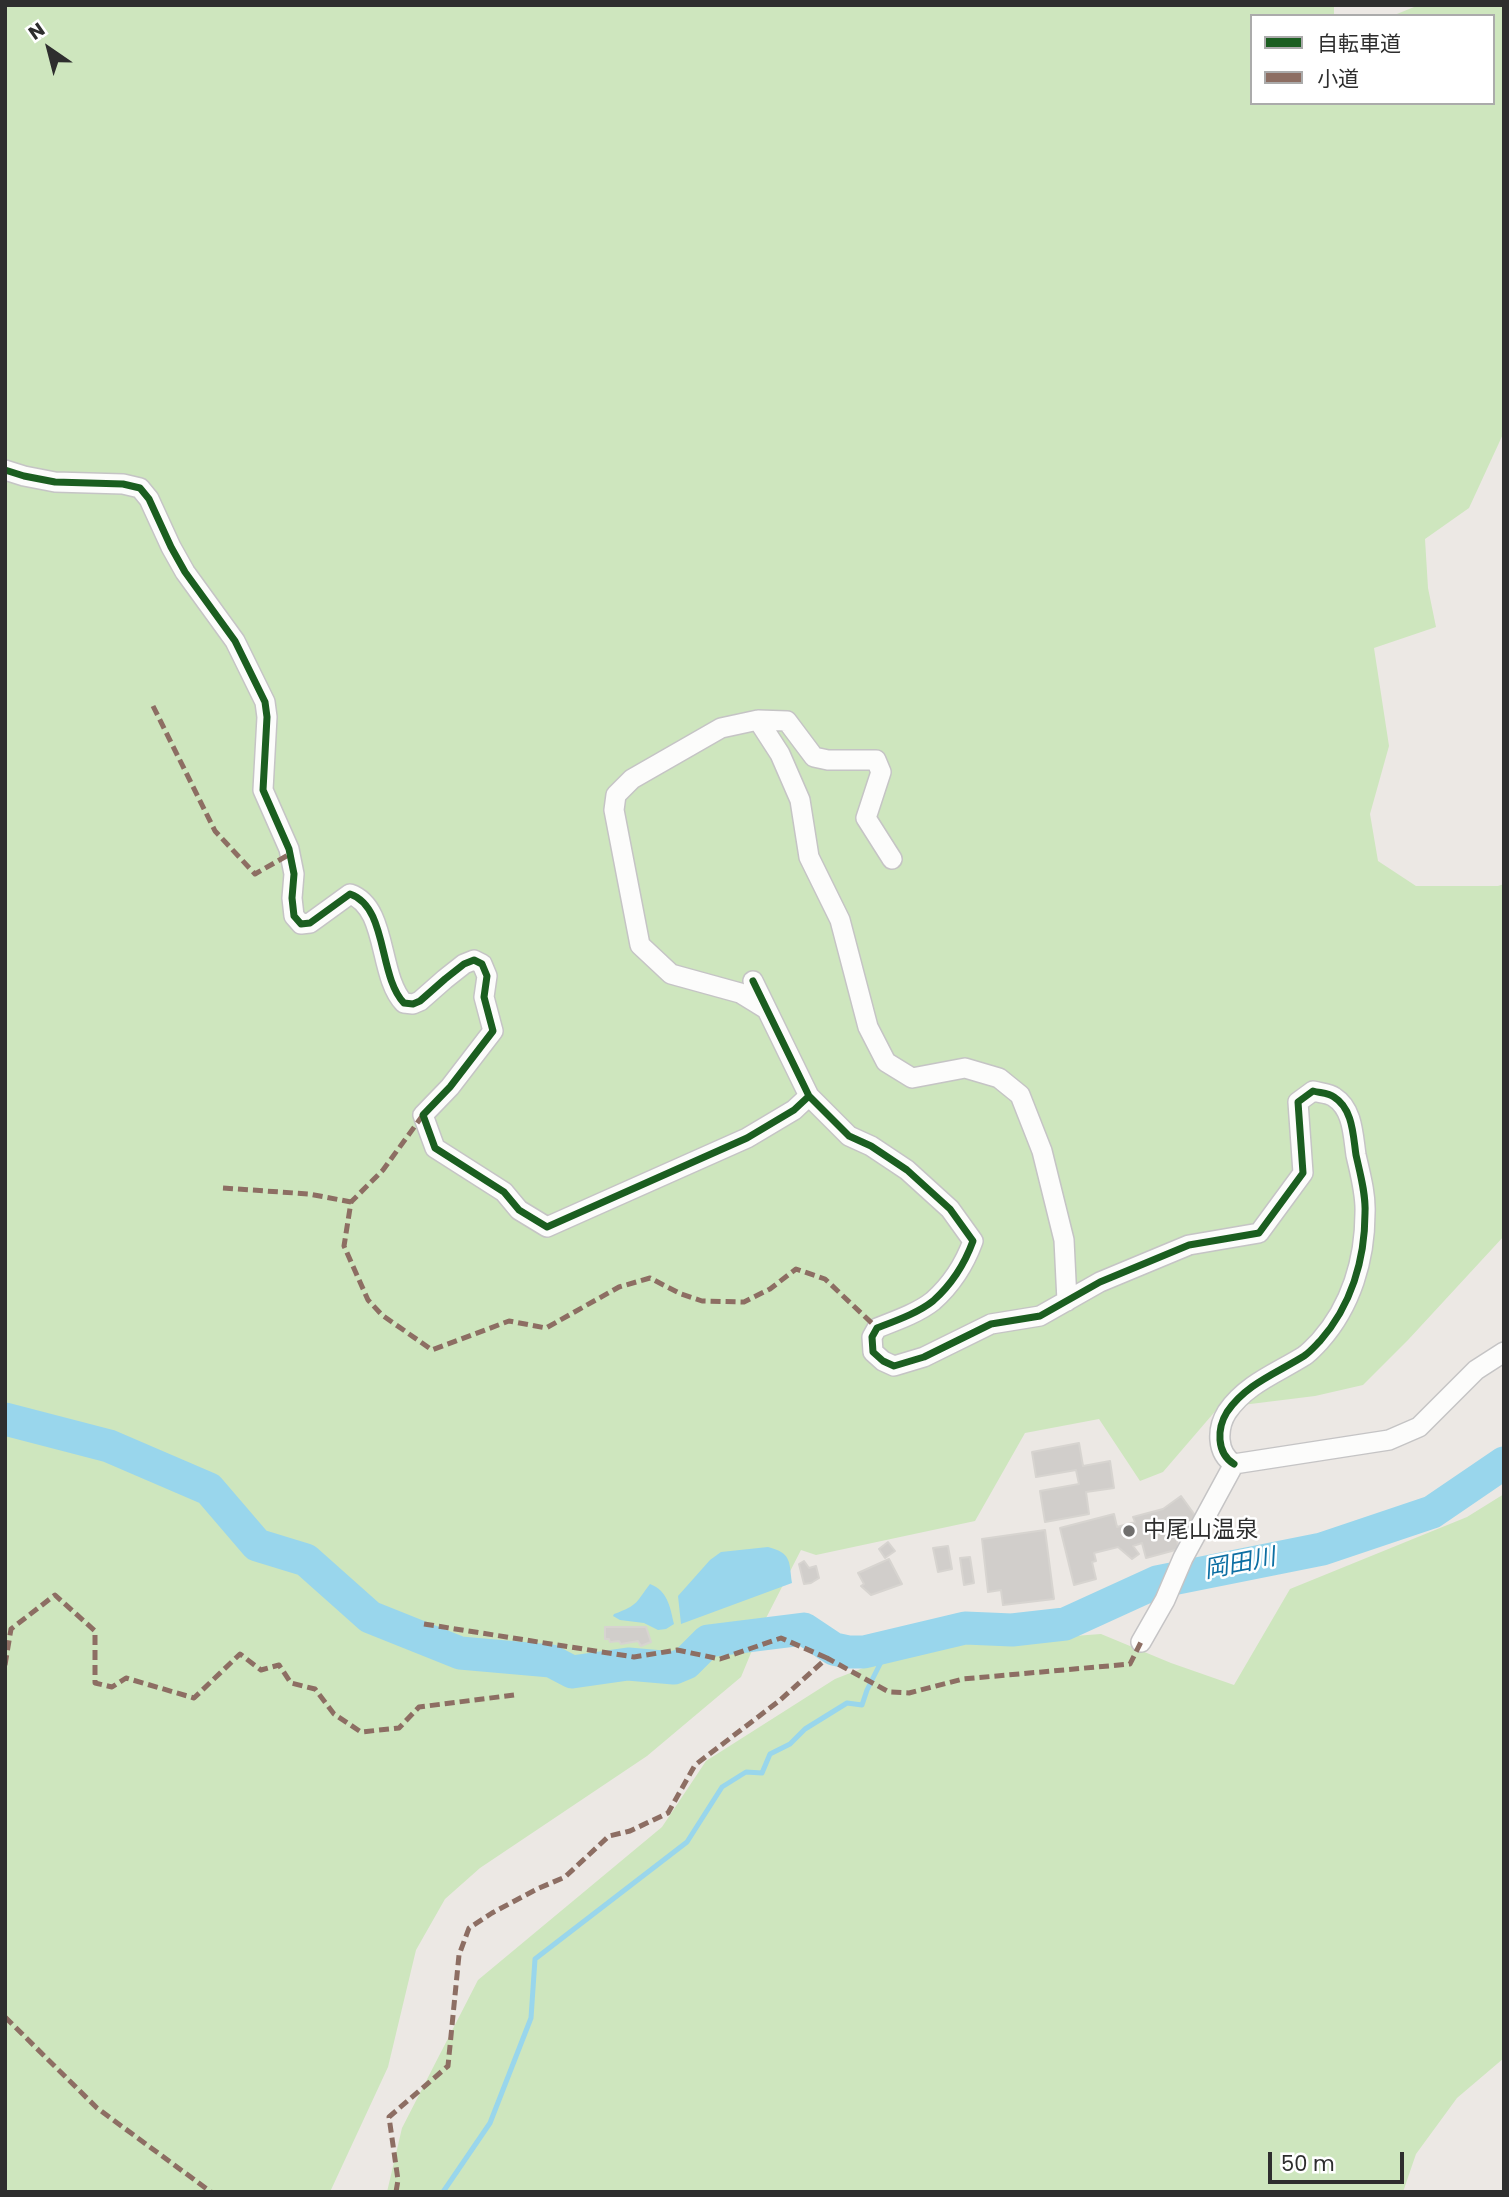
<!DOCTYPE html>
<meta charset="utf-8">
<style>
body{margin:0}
#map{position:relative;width:1509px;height:2197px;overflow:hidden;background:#ece8e4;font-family:Poppins,"Noto Sans JP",sans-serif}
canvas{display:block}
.frame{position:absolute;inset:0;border:7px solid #2e2e2e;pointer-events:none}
.legend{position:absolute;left:1250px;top:14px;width:245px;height:91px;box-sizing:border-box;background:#fff;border:2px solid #ababab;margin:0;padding:9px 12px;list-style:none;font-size:21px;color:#2e2e2e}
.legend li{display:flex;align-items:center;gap:14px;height:35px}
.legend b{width:35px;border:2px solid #ababab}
.north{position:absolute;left:14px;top:14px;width:70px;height:70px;-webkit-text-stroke:5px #fff;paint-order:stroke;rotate:325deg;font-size:19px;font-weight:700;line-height:28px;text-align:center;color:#2e2e2e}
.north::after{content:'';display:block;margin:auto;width:24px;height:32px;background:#2e2e2e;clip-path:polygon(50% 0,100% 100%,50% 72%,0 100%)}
.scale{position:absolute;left:1268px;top:2152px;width:136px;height:32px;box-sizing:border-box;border:4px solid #2e2e2e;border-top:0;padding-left:9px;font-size:21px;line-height:24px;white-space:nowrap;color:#2e2e2e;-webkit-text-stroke:5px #fff;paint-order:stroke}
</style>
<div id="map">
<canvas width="1509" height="2197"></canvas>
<div class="frame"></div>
<ul class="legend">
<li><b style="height:9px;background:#1b5e20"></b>自転車道</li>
<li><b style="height:9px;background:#8d6e63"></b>小道</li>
</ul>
<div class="north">N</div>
<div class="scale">50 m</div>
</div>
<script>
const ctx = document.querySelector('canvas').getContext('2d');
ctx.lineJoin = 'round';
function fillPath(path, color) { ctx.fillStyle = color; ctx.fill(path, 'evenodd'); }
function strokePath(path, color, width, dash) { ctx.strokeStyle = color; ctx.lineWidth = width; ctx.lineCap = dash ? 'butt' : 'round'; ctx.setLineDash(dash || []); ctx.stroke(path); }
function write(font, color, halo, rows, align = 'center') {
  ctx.font = font + ' Poppins,"Noto Sans JP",sans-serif'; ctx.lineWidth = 5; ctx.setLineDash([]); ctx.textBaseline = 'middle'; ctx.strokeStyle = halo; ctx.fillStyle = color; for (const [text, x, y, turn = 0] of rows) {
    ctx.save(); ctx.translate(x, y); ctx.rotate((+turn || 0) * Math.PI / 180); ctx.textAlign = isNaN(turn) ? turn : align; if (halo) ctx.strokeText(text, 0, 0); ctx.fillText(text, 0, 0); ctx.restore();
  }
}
const green = new Path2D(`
 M5,5H1334V16H1252V103H1493V16H1392L1419,5H1504V432L1469,508L1425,539L1428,588L1436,627L1374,648L1389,746L1370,814L1378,861L1416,886H1498L1504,884V1236L1408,1340L1363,1385L1315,1396L1218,1408L1163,1472L1140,1481L1099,1419L1025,1433L975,1521L816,1555L801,1550L763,1624L741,1677L647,1756L480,1868L445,1899L416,1950L388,2067L330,2192H5Z
 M1504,1494V2058L1457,2098L1416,2154L1403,2192H387L402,2128L478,1980L662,1827L706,1761L835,1679L914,1648L1101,1634L1171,1663L1234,1685L1290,1589L1467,1517Z`);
const water = new Path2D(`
 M768,1547C792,1553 789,1562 792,1583L681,1624L678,1596L710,1560L721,1552Z
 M650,1584C668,1591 670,1607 674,1624L666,1629L658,1630L644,1623L620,1620L613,1616L614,1614C639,1605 636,1602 650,1584Z`);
const stream = new Path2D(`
 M443,2192L490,2123L531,2018L535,1959L687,1842L722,1787L746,1772L762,1773L770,1754L790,1744L805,1729L847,1703L862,1705L867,1690L889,1646`);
const river = new Path2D(`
 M5,1419L109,1446L209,1489L257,1545L306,1560L370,1617L460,1653L551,1661L572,1672L628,1664L674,1668L686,1663L708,1641L804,1629L834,1649L848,1652H864L965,1628L1012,1630L1065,1624L1157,1582L1322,1549L1432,1512L1504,1463`);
const building = new Path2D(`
 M1079,1443L1083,1466L1110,1461L1114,1488L1086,1492L1089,1514L1045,1522L1040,1491L1079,1484L1076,1470L1036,1477L1032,1452Z
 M1181,1496L1197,1518L1184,1528L1188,1532L1177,1541L1179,1549L1146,1558L1142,1543L1133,1546L1139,1554L1132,1559L1118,1547L1094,1553L1096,1561L1092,1562L1096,1579L1074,1585L1060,1528L1114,1514L1117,1527L1135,1522L1133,1517L1163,1509Z
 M1045,1530L1054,1599L1003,1605L1001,1590L988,1592L982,1539Z
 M888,1542L895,1551L885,1558L879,1549Z
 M948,1546L952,1569L938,1572L933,1548Z
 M970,1557L974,1583L964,1585L960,1558Z
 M889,1559L902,1584L871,1595L861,1586L864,1584L858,1573Z
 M804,1561L809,1568L816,1566L819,1578L811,1583L804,1584L799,1564Z
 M605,1627H646L651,1642L641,1646L638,1641L621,1644L619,1641L610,1642L609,1639H605Z`);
const minor = new Path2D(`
 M5,470L24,476L55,482L123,484L140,488L149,499L171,547L185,572L235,641L265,702L267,717L263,790L289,849L294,874L292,898L294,916L301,924L310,923L350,894C388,907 378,976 404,1003L413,1004L420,1001L445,979L464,964L474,960L482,964L487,976L484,997L493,1031L450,1087L423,1115L435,1148L504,1192L519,1210L547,1227L747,1138L794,1110L809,1096
 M758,720L721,728L632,779L616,795L614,810L640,945L671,974L740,993L766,1009
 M892,859L866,818L881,772L876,760H828L814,757L787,721L758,720L780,754L800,800L809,857L840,920L868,1027L886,1062L912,1078L965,1068L999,1078L1020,1095L1042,1151L1064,1240L1067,1301
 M753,981L809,1096L849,1136L871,1146L907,1170L950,1209L973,1241C965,1263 951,1285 933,1301C918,1313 895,1321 877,1328L872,1337L873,1352L883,1361L894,1366L924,1357L991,1324L1040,1316L1100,1282L1189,1245L1259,1233L1303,1173L1298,1102L1313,1091C1320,1093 1329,1093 1334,1097C1353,1109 1353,1135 1356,1155C1360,1173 1366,1194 1365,1213C1365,1260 1351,1306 1320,1341C1315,1346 1310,1352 1304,1356C1277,1373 1246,1384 1227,1412C1217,1428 1216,1453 1234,1464
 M1141,1642L1165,1600L1183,1558L1234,1464L1389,1440L1419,1427L1476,1370L1504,1352`);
const quiet = new Path2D(`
 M153,706L215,831L255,874L290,854
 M423,1115L383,1170L351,1202L344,1246L368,1300L382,1315L432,1350L509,1321L546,1328L619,1287L650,1278L681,1294L702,1301L744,1302L770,1289L796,1269L825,1279L877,1328
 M223,1188L309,1194L351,1202
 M424,1624L634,1657L677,1650L720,1659L781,1638L827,1658
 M5,1665L11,1629L55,1595L95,1631V1683L112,1687L126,1678L194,1698L240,1654L261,1670L279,1665L291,1683L315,1689L334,1714L361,1732L399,1728L419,1707L514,1695
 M5,2017L97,2108L211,2192
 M396,2192L398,2180L389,2117L448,2066L459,1955L469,1928L492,1913L537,1889L565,1877L609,1836L630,1831L668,1813L695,1765L779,1701L827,1658L889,1692L909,1693L963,1679L1130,1664L1141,1642`);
const cycleway = new Path2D(`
 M5,470L24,476L55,482L123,484L140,488L149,499L171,547L185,572L235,641L265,702L267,717L263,790L289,849L294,874L292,898L294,916L301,924L310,923L350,894C388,907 378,976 404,1003L413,1004L420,1001L445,979L464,964L474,960L482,964L487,976L484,997L493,1031L450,1087L423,1115L435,1148L504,1192L519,1210L547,1227L747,1138L794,1110L809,1096
 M753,981L809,1096L849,1136L871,1146L907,1170L950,1209L973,1241C965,1263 951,1285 933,1301C918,1313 895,1321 877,1328L872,1337L873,1352L883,1361L894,1366L924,1357L991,1324L1040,1316L1100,1282L1189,1245L1259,1233L1303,1173L1298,1102L1313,1091C1320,1093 1329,1093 1334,1097C1353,1109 1353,1135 1356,1155C1360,1173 1366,1194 1365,1213C1365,1260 1351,1306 1320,1341C1315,1346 1310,1352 1304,1356C1277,1373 1246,1384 1227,1412C1217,1428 1216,1453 1234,1464`);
const markers = [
 [1129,1531,7,"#706f6e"]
];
const poiNames = [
 ["中尾山温泉",1143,1531]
];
const waterNames = [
 ["岡田川",1240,1565,-11]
];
fillPath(green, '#cee6be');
fillPath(water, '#99d6ec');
strokePath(stream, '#99d6ec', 5);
strokePath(river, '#99d6ec', 33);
fillPath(building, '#d1cecb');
strokePath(building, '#d7d4d0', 2);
strokePath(minor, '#c5c4c5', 22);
strokePath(minor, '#fcfcfb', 19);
strokePath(quiet, '#8d6e63', 5, [10, 5]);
strokePath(cycleway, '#1b5e20', 7);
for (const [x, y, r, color] of markers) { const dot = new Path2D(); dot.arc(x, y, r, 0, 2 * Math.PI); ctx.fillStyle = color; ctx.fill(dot); strokePath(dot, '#fff', 2.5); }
write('23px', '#2e2e2e', '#fff', poiNames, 'left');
write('italic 24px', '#0d6fa3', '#fff', waterNames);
</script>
